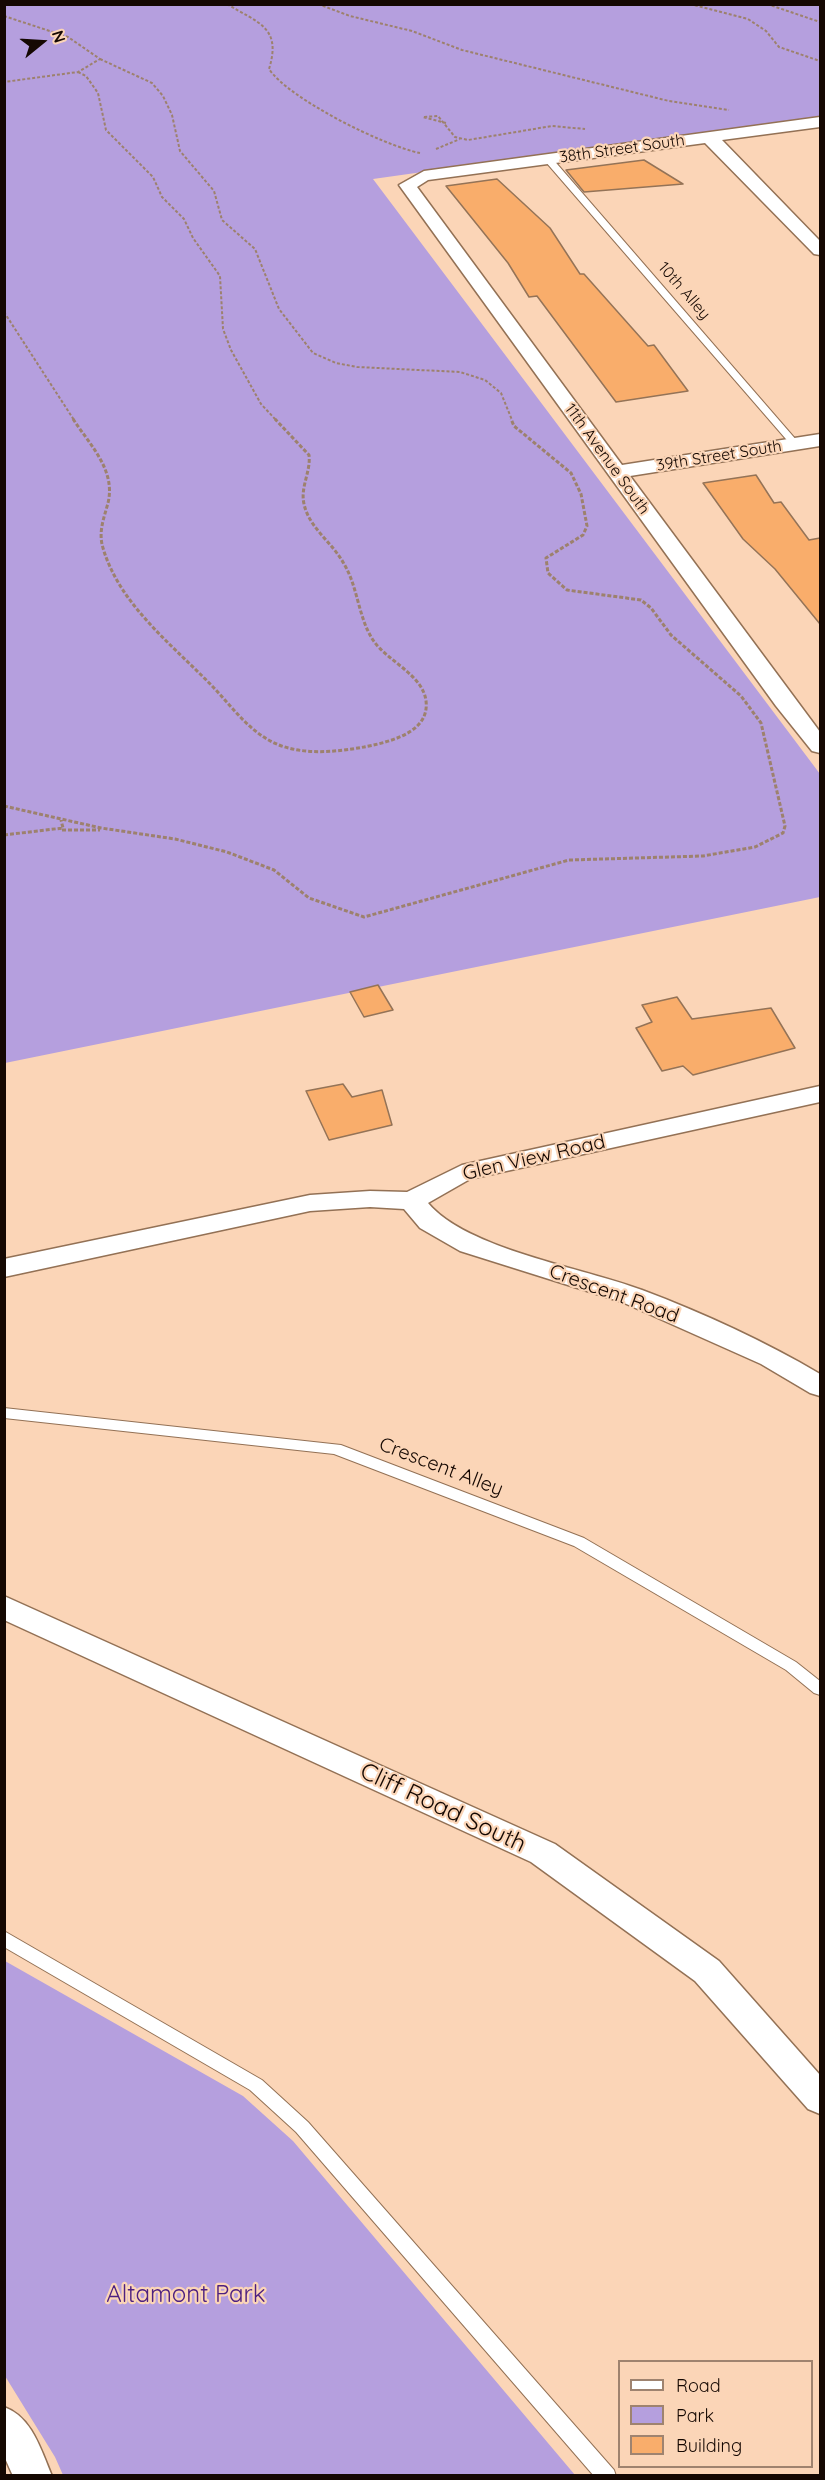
<!DOCTYPE html>
<style>
body{margin:0}
#map{position:relative;width:825px;height:2480px;overflow:hidden;background:#fbd5b7;font-family:Quicksand,sans-serif}
canvas{display:block}
.frame{position:absolute;inset:0;border:6px solid #150802;pointer-events:none}
.legend{position:absolute;left:618px;top:2360px;width:195px;height:108px;box-sizing:border-box;background:#fbd5b7;border:2px solid #9f836f;margin:0;padding:8px 10px;list-style:none;font-size:18px;color:#150802}
.legend li{display:flex;align-items:center;gap:12px;height:30px}
.legend b{width:30px;border:2px solid #9f836f}
.north{position:absolute;left:12px;top:12px;width:60px;height:60px;-webkit-text-stroke:4px #fbd5b7;paint-order:stroke;rotate:72deg;font-size:16px;font-weight:700;line-height:24px;text-align:center;color:#150802}
.north::after{content:'';display:block;margin:auto;width:21px;height:27px;background:#150802;clip-path:polygon(50% 0,100% 100%,50% 72%,0 100%)}
</style>
<div id="map">
<canvas width="825" height="2480"></canvas>
<div class="frame"></div>
<ul class="legend">
<li><b style="height:8px;background:#fff"></b>Road</li>
<li><b style="height:16px;background:#b59fde"></b>Park</li>
<li><b style="height:16px;background:#f9ad6b"></b>Building</li>
</ul>
<div class="north">N</div>
</div>
<script>
const ctx = document.querySelector('canvas').getContext('2d');
ctx.lineJoin = 'round';
function fillPath(path, color) { ctx.fillStyle = color; ctx.fill(path, 'evenodd'); }
function strokePath(path, color, width, dash) { ctx.strokeStyle = color; ctx.lineWidth = width; ctx.lineCap = dash ? 'butt' : 'round'; ctx.setLineDash(dash || []); ctx.stroke(path); }
function write(font, color, halo, rows, align = 'center') {
  ctx.font = font + ' Quicksand,sans-serif'; ctx.lineWidth = 4.5; ctx.setLineDash([]); ctx.textBaseline = 'middle'; ctx.strokeStyle = halo; ctx.fillStyle = color; for (const [text, x, y, turn = 0] of rows) {
    ctx.save(); ctx.translate(x, y); ctx.rotate((+turn || 0) * Math.PI / 180); ctx.textAlign = isNaN(turn) ? turn : align; if (halo) ctx.strokeText(text, 0, 0); ctx.fillText(text, 0, 0); ctx.restore();
  }
}
const green = new Path2D(`
 M5,5H820V116L373,179L820,774V897L5,1063Z
 M5,1961L243,2096L293,2141L575,2475H63L55,2457L5,2376Z`);
const building = new Path2D(`
 M644,160L683,184L584,192L566,170Z
 M497,179L550,228L580,274H584L648,346L654,345L688,391L616,402L537,296L529,297L508,263L446,186Z
 M756,475L774,503L781,502L809,540L820,538V624L775,569L743,539L703,483Z
 M378,985L393,1010L364,1017L350,992Z
 M677,997L692,1019L771,1008L795,1048L693,1075L683,1066L662,1071L636,1028L652,1022L642,1005Z
 M343,1084L352,1097L382,1090L392,1125L329,1140L306,1091Z`);
const pathFar1 = new Path2D(`
 M227,4C258,23 282,27 269,69C289,99 384,146 420,153
 M318,4L350,16L412,31L462,50L669,101L729,110
 M690,4L748,19L766,31L779,47L820,61
 M767,4L820,22
 M4,16L68,37L100,59L78,72L4,82
 M100,59L152,83L163,96L172,115L180,151L214,191L222,220L255,249L279,309L313,353L336,363L357,367L460,372L485,380L501,393L512,420
 M78,72L86,76L98,93L106,130L153,177L162,197L184,219L193,238L220,276L223,329L231,350L261,404L276,420
 M446,123L423,117L438,116L455,137L468,140L552,126L585,129
 M436,149L460,139
 M4,312L74,420`);
const path = new Path2D(`
 M73,419C90,445 116,470 108,503C104,518 98,532 103,548C120,606 174,646 214,688C234,709 251,734 279,745C305,755 336,752 364,747C384,743 423,735 426,709C430,677 388,663 373,640C358,617 358,587 344,564C333,543 309,528 304,504C300,487 311,472 309,455L275,419
 M4,806L101,828L175,839L227,852L274,870L309,898L364,917L569,860L703,856L755,847L783,833L785,826L761,723L741,696L671,635L651,608L641,600L567,590L548,573L546,558L583,535L587,526L581,494L571,473L514,426L511,419
 M62,830H100
 M4,835L63,828L61,820`);
const lane = new Path2D(`
 M545,157H551L798,442V446H792L545,161Z
 M4,1408L341,1445L584,1538L796,1662L820,1681V1695L814,1693L786,1670L574,1546L334,1454L4,1418Z
 M4,1931L262,2080L308,2122L614,2470L616,2476H594L296,2132L250,2090L4,1947Z`);
const street = new Path2D(`
 M820,117V127L722,140L820,241V255L814,254L705,143L428,180L417,187L622,465L820,434V446L630,476L820,732V753L812,751L776,706L399,185L424,171Z
 M820,1086V1102L470,1179L428,1203C466,1249 584,1268 642,1290C703,1313 764,1341 820,1374V1396L810,1393L761,1364L622,1302L460,1251L420,1228L404,1209L370,1207L310,1211L4,1277V1259L310,1195L370,1191L407,1192L462,1165Z
 M4,1596L555,1844L719,1961L820,2075V2114L808,2109L695,1981L531,1862L4,1620Z
 M4,2407C32,2417 41,2450 52,2476H13L4,2456Z`);
const farStreetnames = [
 ["38th Street South",622,149,-8],
 ["10th Alley",684,291,49],
 ["39th Street South",719,456,-9],
 ["11th Avenue South",607,459,54]
];
const streetNames = [
 ["Glen View Road",534,1158,-13],
 ["Crescent Road",614,1294,20],
 ["Crescent Alley",441,1467,21]
];
const nearStreetnames = [
 ["Cliff Road South",443,1808,25]
];
const nearParknames = [
 ["Altamont Park",186,2295]
];
fillPath(green, '#b59fde');
fillPath(building, '#f9ad6b');
strokePath(building, '#947357', 1.5);
strokePath(lane, '#937155', 2);
strokePath(street, '#937155', 3);
strokePath(pathFar1, '#9d816d', 2, [3, 2]);
strokePath(path, '#9d816d', 3, [4, 2]);
fillPath(lane, '#fff');
fillPath(street, '#fff');
write('16px', '#150802', '#fbd5b7', farStreetnames);
write('20px', '#150802', '#fbd5b7', streetNames);
write('24px', '#150802', '#fbd5b7', nearStreetnames);
write('24px', '#4d2080', '#fbd5b7', nearParknames);
</script>
